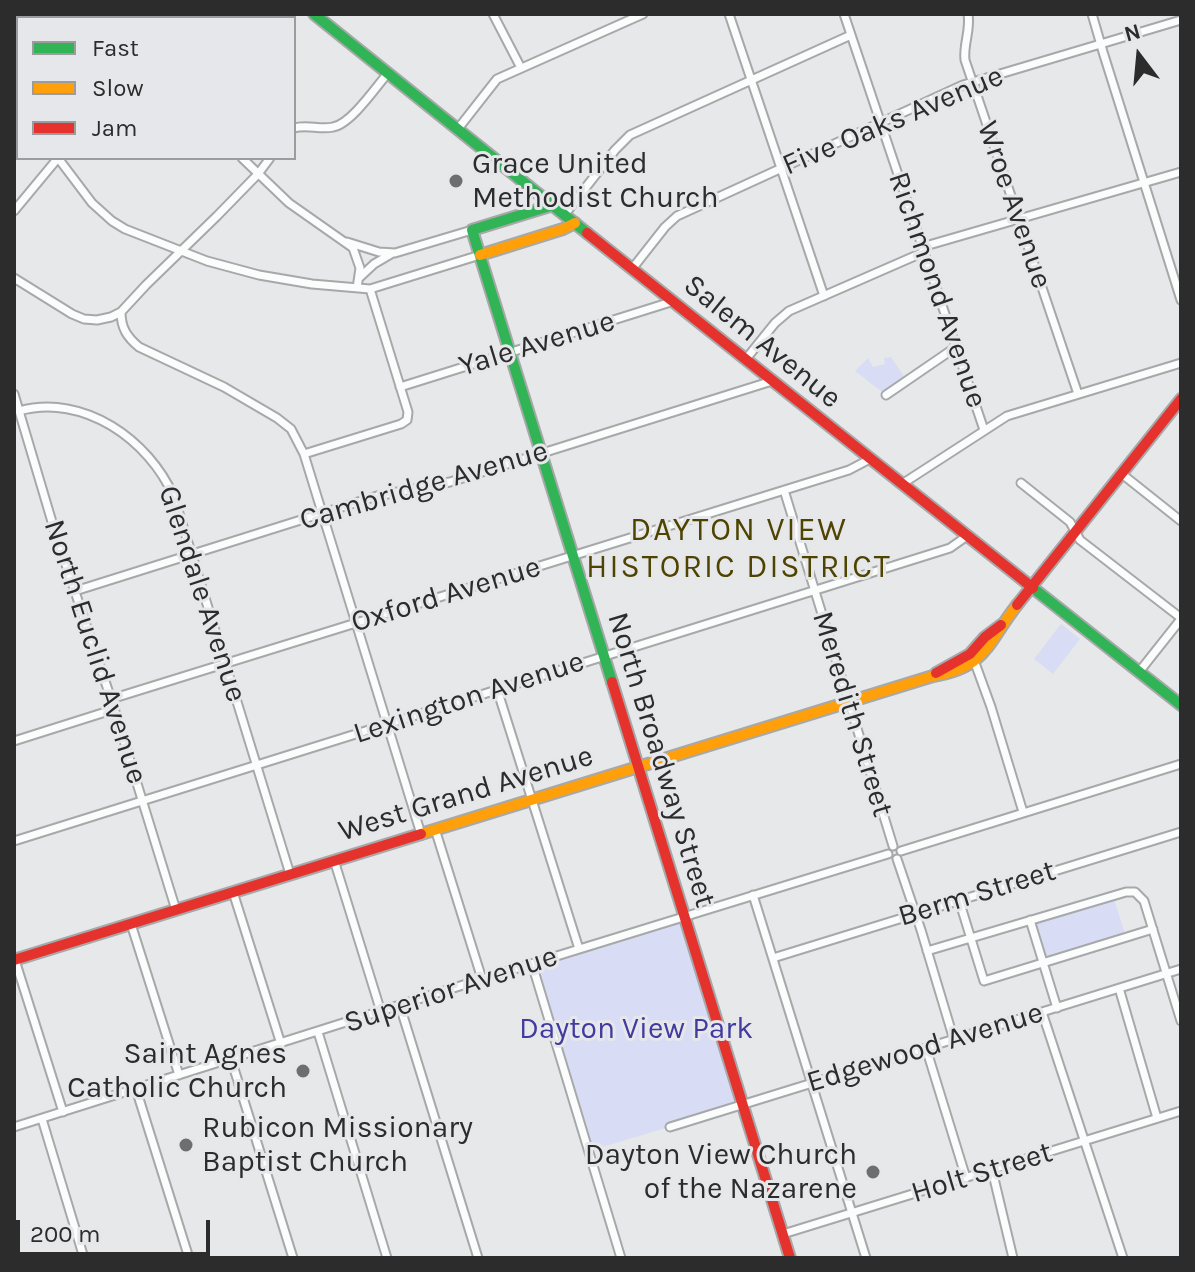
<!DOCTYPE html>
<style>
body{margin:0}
#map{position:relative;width:1195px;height:1272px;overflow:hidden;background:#e7e8e9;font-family:Karla,sans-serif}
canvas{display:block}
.frame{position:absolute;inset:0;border:16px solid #2c2c2d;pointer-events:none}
.legend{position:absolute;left:16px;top:16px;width:280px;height:144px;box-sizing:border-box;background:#e6e7ea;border:2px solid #9c9c9e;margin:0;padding:10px 14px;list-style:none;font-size:24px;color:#2c2c2d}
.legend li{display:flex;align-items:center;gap:16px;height:40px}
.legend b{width:40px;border:2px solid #9c9c9e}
.north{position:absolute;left:1099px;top:16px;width:80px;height:80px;-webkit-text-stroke:6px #e6e7ea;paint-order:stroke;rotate:344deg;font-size:22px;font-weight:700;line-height:32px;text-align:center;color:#2c2c2d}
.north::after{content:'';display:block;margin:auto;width:28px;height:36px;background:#2c2c2d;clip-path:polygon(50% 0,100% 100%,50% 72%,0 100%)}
.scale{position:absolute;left:16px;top:1220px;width:194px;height:36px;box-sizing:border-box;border:4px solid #2c2c2d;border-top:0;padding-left:10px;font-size:24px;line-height:28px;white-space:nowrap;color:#2c2c2d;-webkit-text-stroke:6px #e6e7ea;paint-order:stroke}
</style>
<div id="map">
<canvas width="1195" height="1272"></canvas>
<div class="frame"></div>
<ul class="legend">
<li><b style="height:10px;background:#30b455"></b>Fast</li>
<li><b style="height:10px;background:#ff9f0a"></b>Slow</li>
<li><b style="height:10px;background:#e5322d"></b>Jam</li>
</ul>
<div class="north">N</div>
<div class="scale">200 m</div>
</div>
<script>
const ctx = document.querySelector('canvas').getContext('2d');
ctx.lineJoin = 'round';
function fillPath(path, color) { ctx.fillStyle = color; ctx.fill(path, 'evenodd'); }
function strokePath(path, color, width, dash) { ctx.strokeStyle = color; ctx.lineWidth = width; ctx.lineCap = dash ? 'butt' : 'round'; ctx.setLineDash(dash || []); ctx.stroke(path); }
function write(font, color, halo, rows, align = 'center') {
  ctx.font = font + ' Karla,sans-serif'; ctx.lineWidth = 6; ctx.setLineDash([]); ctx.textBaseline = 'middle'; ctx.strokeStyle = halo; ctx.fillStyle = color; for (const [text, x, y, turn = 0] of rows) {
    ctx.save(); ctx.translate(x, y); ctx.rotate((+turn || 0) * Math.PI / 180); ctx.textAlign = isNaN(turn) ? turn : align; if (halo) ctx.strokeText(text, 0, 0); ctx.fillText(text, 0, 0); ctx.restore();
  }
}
const green = new Path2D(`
 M891,357L907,381L886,395L855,371L868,358L873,367L885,364L884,358Z
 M1061,624L1080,639L1053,674L1034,659Z
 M1113,896L1126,937L1045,961L1032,921Z
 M686,917L742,1105L589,1151L532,964Z`);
const street = new Path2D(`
 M86,14L91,18
 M493,14L521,68
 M729,14L824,296
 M844,14L984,430
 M968,14C971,30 963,44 965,60L1078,394
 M1092,14L1103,52L1181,300
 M169,18L172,14
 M14,28L18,46
 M294,128C307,124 320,130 333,127C351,124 376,87 388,73
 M457,130L497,79L643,14
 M58,158L92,203L112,221L125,229L207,261L259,275L312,284L370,289L480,255
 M242,158L289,203L353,248L360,268L357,288
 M14,211L58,158
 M565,214L615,150L630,135L851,35
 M347,242L379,252L395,253L472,230
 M922,247L1181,172
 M632,269L665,227L677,216L963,85L1181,20
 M14,278L72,314L84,319L97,320L111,317L121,312L146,285L217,216L258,174L270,158
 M359,278L374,264L391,254
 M121,312C121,328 127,337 139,347L224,387L277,418L291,429L304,454L421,834
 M746,359L775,323L789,311L924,252
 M400,387L674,301
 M14,394L55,532L111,699L176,910
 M886,395L956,347
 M19,411C84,393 149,440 174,497L290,874
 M304,454L401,424L407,420L408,412L370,289
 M1122,474L1181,521
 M1021,483L1070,522L1080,540L1181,618
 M902,484L1007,416L1181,363
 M784,490L893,846
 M75,591L377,496L450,482L772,381
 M975,663L991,707L1023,812
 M1139,672L1181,619
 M497,689L579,949
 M111,699L849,470L870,459
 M14,741L115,709
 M435,829L482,979
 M14,841L931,554L950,548L967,536
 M901,851L1181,764
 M897,859L921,930L954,1040
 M334,860L381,1012
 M233,892L281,1044
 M753,895L866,1258
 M959,900L984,981L1153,929
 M1030,920L1057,1008
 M131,924L179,1075
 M927,951L1126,892H1135L1144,901L1181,1021
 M14,957L63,1112
 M773,958L1181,832
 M532,964L621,1258
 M1119,988L1157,1118
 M400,1006L478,1258
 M1042,1012L1123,1258
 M318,1032L387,1258
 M926,1048L966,1178
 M231,1059L293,1258
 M136,1089L189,1258
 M42,1119L84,1258
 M14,1127L482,979L888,854
 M670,1127L1181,969
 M992,1170L1013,1258
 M783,1234L1181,1111`);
const fast = new Path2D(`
 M314,14L587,233
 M553,205L472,230L612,682
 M1033,588L1181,705`);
const slow = new Path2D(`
 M480,255L563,229L575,223
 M421,834L933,676C987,667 987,643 1017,605`);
const jam = new Path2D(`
 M587,233L1033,588
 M1017,605L1181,399
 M936,673L970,654L985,637L1001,625
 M612,682L790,1258
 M14,960L421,834`);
const markers = [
 [456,181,8,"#6d6e6f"],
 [303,1071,8,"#6d6e6f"],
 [186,1145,8,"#6d6e6f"],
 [873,1172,8,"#6d6e6f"]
];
const streetNames = [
 ["Five Oaks Avenue",893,121,-23],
 ["Wroe Avenue",1014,205,71],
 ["Richmond Avenue",937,290,71],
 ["Salem Avenue",762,342,39],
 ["Yale Avenue",537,344,-17],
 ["Cambridge Avenue",424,486,-16],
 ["Glendale Avenue",202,594,72],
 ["Oxford Avenue",446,595,-17],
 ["North Euclid Avenue",95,652,72],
 ["Lexington Avenue",469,698,-18],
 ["Meredith Street",852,714,73],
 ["North Broadway Street",661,760,73],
 ["West Grand Avenue",466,794,-17],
 ["Berm Street",977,894,-17],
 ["Superior Avenue",451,990,-18],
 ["Edgewood Avenue",925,1048,-17],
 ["Holt Street",982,1173,-17]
];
const poiNames = [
 ["Grace United",472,164],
 ["Methodist Church",472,198],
 ["Saint Agnes",287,1054,"right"],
 ["Catholic Church",287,1088,"right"],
 ["Rubicon Missionary",202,1128],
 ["Baptist Church",202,1162],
 ["Dayton View Church",857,1155,"right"],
 ["of the Nazarene",857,1189,"right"]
];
const parkNames = [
 ["Dayton View Park",636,1029]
];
const neighbourhoodNames = [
 ["DAYTON VIEW",739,531],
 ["HISTORIC DISTRICT",739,568]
];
fillPath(green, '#d9dcf5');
strokePath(street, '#a7a8a9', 11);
strokePath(fast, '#a7a8a9', 14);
strokePath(slow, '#a7a8a9', 14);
strokePath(jam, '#a7a8a9', 14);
strokePath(street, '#fbfcfc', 7);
strokePath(fast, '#30b455', 10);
strokePath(slow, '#ff9f0a', 10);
strokePath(jam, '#e5322d', 10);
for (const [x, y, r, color] of markers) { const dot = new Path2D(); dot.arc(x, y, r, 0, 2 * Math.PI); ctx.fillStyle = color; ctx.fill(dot); strokePath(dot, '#e6e7ea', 3); }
write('30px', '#2c2c2d', '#e6e7ea', streetNames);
write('30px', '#2c2c2d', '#e6e7ea', poiNames, 'left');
write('30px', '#413b9f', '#e6e7ea', parkNames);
ctx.letterSpacing = '2px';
write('32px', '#4e4400', '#e6e7ea', neighbourhoodNames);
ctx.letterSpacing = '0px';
</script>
